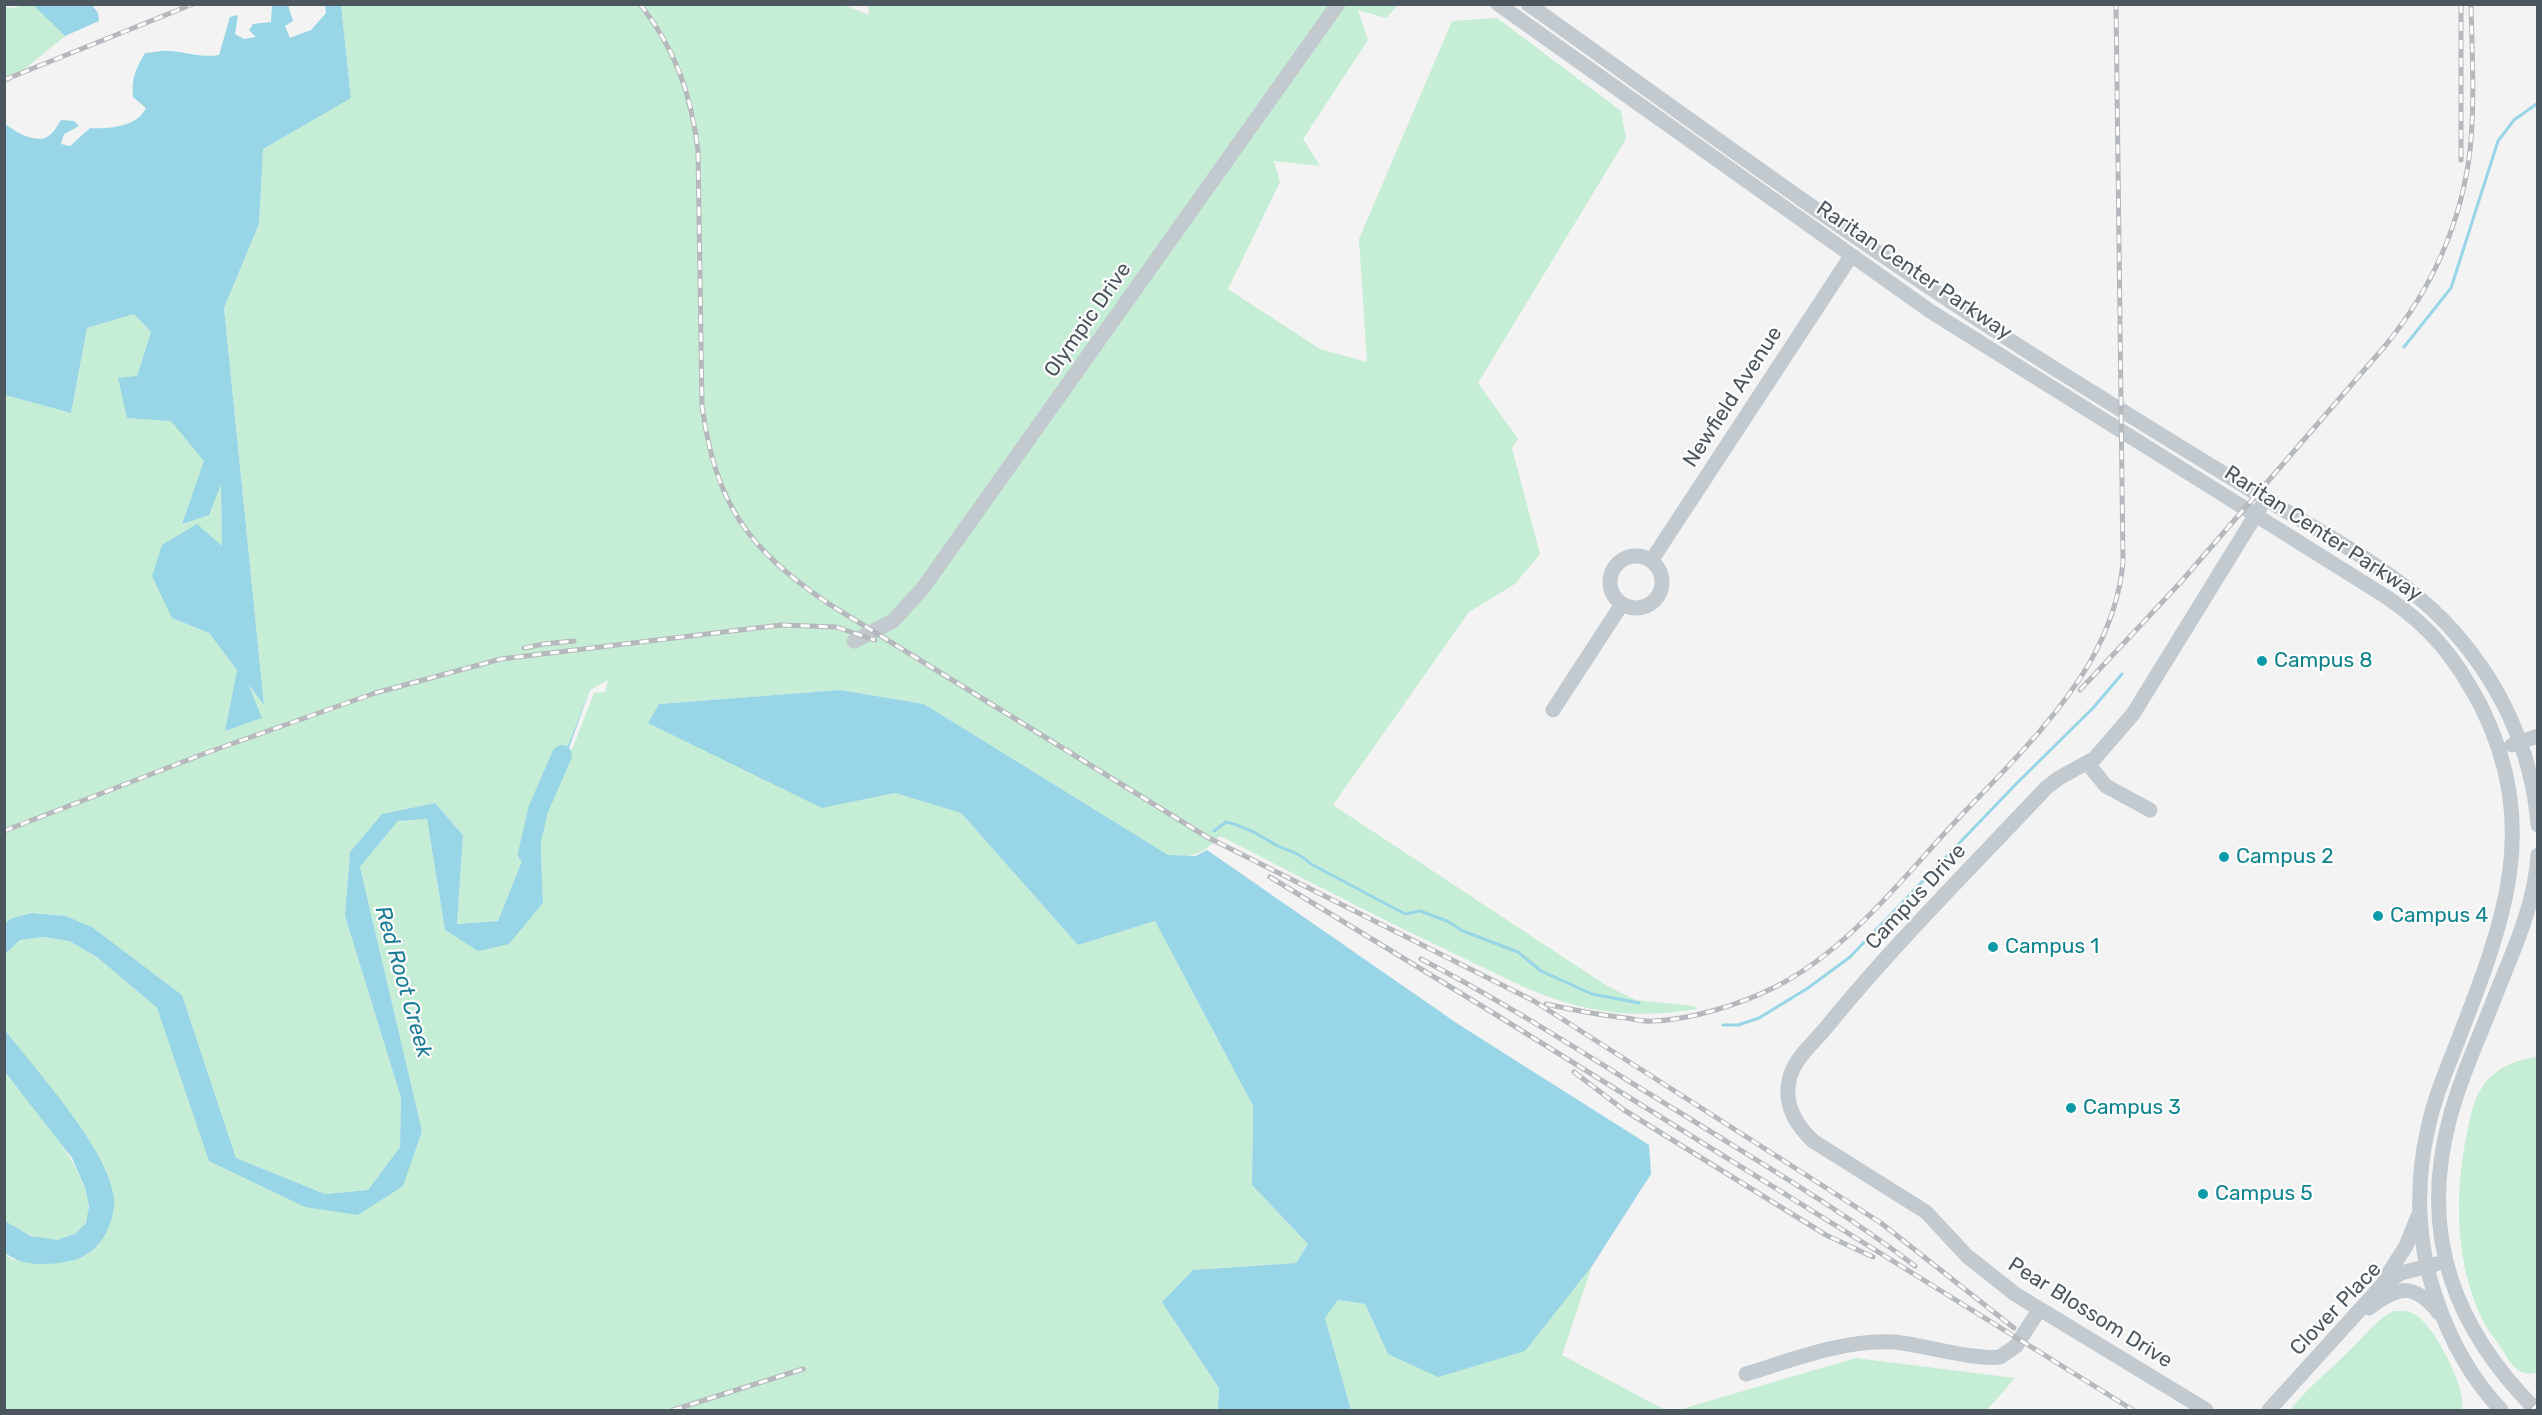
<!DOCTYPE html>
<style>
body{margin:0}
#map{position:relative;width:2542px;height:1415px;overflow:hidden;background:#f4f3f3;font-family:Rubik,sans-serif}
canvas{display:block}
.frame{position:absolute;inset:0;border:6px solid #4c565f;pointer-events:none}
</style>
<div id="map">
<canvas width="2542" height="1415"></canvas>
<div class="frame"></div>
</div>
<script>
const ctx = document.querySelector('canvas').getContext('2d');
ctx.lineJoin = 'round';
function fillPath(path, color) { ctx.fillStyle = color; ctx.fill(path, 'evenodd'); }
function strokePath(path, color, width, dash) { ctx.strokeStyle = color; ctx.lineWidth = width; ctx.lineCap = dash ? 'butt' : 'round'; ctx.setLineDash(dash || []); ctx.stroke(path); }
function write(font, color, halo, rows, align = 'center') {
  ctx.font = font + ' Rubik,sans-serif'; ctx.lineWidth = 4.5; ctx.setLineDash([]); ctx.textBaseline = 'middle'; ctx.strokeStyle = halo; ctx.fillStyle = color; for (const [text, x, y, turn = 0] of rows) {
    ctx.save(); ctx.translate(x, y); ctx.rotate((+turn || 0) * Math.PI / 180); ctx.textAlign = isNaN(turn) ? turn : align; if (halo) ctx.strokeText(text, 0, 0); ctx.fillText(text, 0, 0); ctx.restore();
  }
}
const green = new Path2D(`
 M842,4L869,15L868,5H1398L1386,18L1358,10L1368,40L1303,139L1320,166L1274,161L1280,182L1228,289L1320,349L1367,362L1359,239L1452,21L1497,18L1621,111L1626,139L1478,383L1518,439L1512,448L1540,554L1515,584L1469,612L1333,805L1607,986L1636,1000L1694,1006L1697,1009C1662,1015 1623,1016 1588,1008C1542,999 1500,975 1457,955C1377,917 1299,876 1220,836C1201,856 1196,856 1169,856L924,704L840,690L659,704L822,808L895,793L961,813L1078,945L1155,921L1253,1106L1252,1185L1308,1244L1296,1263L1193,1270L1163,1301L1219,1388L1218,1410H5L4,1253L13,1260L99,1245L83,1130L5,1030V954L20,940L43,937L69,941L97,957L157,1008L210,1161L358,1214L422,1131L360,867L398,821L427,819L445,930L478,950L543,903L540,828L565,759L573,747L594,693L605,692L608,680L590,690L498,921L457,924L463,835L435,803L382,814L350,852L345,916L401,1098L400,1147L368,1190L325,1194L236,1158L182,995L92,927L66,916L32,913L12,918L5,923V395L71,413L87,328L134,314L151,332L137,376L205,461L182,523L221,482L222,547L172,618L209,633L237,670L225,731L261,718L246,682L264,704L224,308L259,224L263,149L351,97L341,5Z
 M23,5H33L65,36L5,85L4,7L13,8Z
 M2537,1057L2538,1372C2518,1379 2510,1362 2501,1348C2495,1339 2488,1330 2483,1321C2455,1264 2454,1194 2467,1133C2470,1118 2473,1099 2483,1086C2496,1067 2516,1060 2537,1057Z
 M4,1072C25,1098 127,1206 73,1235C49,1248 25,1233 5,1221Z
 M1592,1266L1562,1355L1665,1410H1351L1325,1318L1338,1300L1365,1304L1388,1354L1525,1350Z
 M2394,1311C2402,1311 2409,1310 2416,1315C2435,1327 2467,1389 2462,1410H2290C2308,1387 2329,1371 2349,1351C2363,1338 2376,1319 2394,1311Z
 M1856,1358L2015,1378L1987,1410H1678Z`);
const water = new Path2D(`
 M33,5H92L98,13L99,21L65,36Z
 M272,5H288L293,21L285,26L290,38L311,30L326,13L325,5H341L351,98L263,149L259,224L224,308L264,705L248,684L262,718L225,731L237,670L209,633L172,618L152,576L162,545L197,524L222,546L221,484L209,515L182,524L204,461L171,421L127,418L118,378L137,376L151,332L134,314L87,328L71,413L5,395V124C14,131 32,142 45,138C53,135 57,126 61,120L74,121L79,126L64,134L61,144L70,146L90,128C109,129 137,127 146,108L133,97C131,79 136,68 145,53C154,53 162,50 169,51C187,52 201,58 219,55L230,17L238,15L235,34L244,39L256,37L249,30L253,24L271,22Z
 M590,690L540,828L543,903L509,944L478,951L445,930L427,819L398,821L360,867L422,1131L403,1186L358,1215L305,1207L209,1161L157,1008L97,957L69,941L43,937L20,940L5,954V923L12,918L32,913L66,916L92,927L182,995L236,1158L325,1194L368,1190L400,1147L401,1098L345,916L350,852L382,814L435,803L463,835L457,924L498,921Z
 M840,690L924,704L1168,855L1196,856L1207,850L1458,1024L1649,1145L1651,1174L1592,1266L1525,1351L1438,1377L1388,1354L1365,1304L1338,1300L1325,1318L1351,1410H1218L1219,1388L1162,1302L1193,1270L1296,1263L1308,1244L1252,1185L1253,1106L1155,921L1078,945L961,813L895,793L822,808L648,723L659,704Z
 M5,1030C36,1071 109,1149 114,1199C115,1212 110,1227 103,1238C97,1247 86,1257 75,1260C52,1265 25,1268 5,1253V1221L31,1236L57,1240L75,1234L86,1223L89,1206L85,1188L72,1158L5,1072Z`);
const stream = new Path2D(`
 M2404,347L2451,288L2498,141L2514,120L2538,103
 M1214,831L1226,822C1246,826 1260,836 1278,846C1293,853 1298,852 1311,864L1405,914L1420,911L1447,921L1463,931L1518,952L1541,971L1592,994L1639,1003
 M1723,1025H1738L1759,1018L1808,988L1850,957L2016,784L2093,708L2122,674`);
const river = new Path2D(`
 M528,854L538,810L562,755`);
const minor = new Path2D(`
 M1498,4L1930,311L2388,598C2432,628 2456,659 2481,706C2542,829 2503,924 2457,1043C2446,1071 2434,1099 2428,1128C2415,1184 2417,1244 2436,1298C2450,1340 2471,1378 2501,1410
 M1528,4C1701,127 1872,254 2052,367C2124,412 2196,457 2269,501C2329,537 2396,571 2445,622C2498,678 2532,748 2538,825
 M1610 582a26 26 0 1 1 52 0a26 26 0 1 1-52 0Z
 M1651,561L1851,256
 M854,641L893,621L923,588L1338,4
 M1553,710L1622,604
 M2512,745L2538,736
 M2088,764L2106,786L2150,810
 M2385,1279L2406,1246L2418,1216
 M2369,1308C2398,1286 2414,1282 2439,1313
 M1746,1374C1792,1360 1845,1339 1894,1342C1925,1345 1971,1360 2000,1357L2016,1346L2039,1310
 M2206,1410L2015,1294L1967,1256L1926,1212L1813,1141C1796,1125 1784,1105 1789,1081C1792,1061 1812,1044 1825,1029C1893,945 1972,867 2046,788L2059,778L2095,758L2133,714L2260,508
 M2269,1410L2384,1283L2401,1273L2436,1264
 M2536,1410C2455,1329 2419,1236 2449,1121C2460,1078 2480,1036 2496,994C2514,949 2535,904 2538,855`);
const rail = new Path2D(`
 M640,4C676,50 691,94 698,151L702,406C716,505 747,548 829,604L1207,837L1534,1001L1881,1223L2014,1328
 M2461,4V160
 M4,80L193,4
 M524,648L544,644L574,641
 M2080,690L2180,583L2385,346C2431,290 2461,224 2470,151C2475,103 2472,53 2471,4
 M4,831L206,753L375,693L501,659L781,625L836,627L875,640
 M1270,877L1490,1011L2133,1410
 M1421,959C1510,1005 1594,1060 1679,1112C1759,1162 1840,1209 1915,1266
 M1546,1004C1573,1010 1599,1015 1626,1018C1635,1019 1644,1022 1653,1021C1690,1020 1742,1004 1775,987C1847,951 1900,881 1954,823C2001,773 2053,724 2089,664C2106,634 2120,597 2123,562L2116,4
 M1574,1072L1624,1110L1826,1235L1873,1257
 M673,1410L803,1369
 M2532,1410L2538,1404`);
const markers = [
 [2262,661,6,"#0f9aa8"],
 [2224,857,6,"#0f9aa8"],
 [2378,916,6,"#0f9aa8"],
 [1993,947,6,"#0f9aa8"],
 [2071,1108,6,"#0f9aa8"],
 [2203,1194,6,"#0f9aa8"]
];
const streetNames = [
 ["Raritan Center Parkway",1914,271,34],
 ["Olympic Drive",1088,320,-55],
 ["Newfield Avenue",1733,397,-57],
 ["Raritan Center Parkway",2323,534,33],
 ["Campus Drive",1916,897,-47],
 ["Clover Place",2336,1309,-46],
 ["Pear Blossom Drive",2090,1313,32]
];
const cultureNames = [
 ["Campus 8",2274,661],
 ["Campus 2",2236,857],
 ["Campus 4",2390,916],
 ["Campus 1",2005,947],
 ["Campus 3",2083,1108],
 ["Campus 5",2215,1194]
];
const waterNames = [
 ["Red Root Creek",403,982,74]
];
fillPath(green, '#c6edd5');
fillPath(water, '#98d5e6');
strokePath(stream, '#98d5e6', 3);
strokePath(river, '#98d5e6', 20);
strokePath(minor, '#c2cad0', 15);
strokePath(rail, '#b5b8bc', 5);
strokePath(rail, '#fff', 3, [9]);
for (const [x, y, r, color] of markers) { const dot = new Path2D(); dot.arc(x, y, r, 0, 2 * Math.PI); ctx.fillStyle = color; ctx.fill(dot); strokePath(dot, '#fff', 2); }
write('21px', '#4c565f', '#fff', streetNames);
write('21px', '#0d838f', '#fff', cultureNames, 'left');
write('italic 22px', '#197b95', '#fff', waterNames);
</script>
